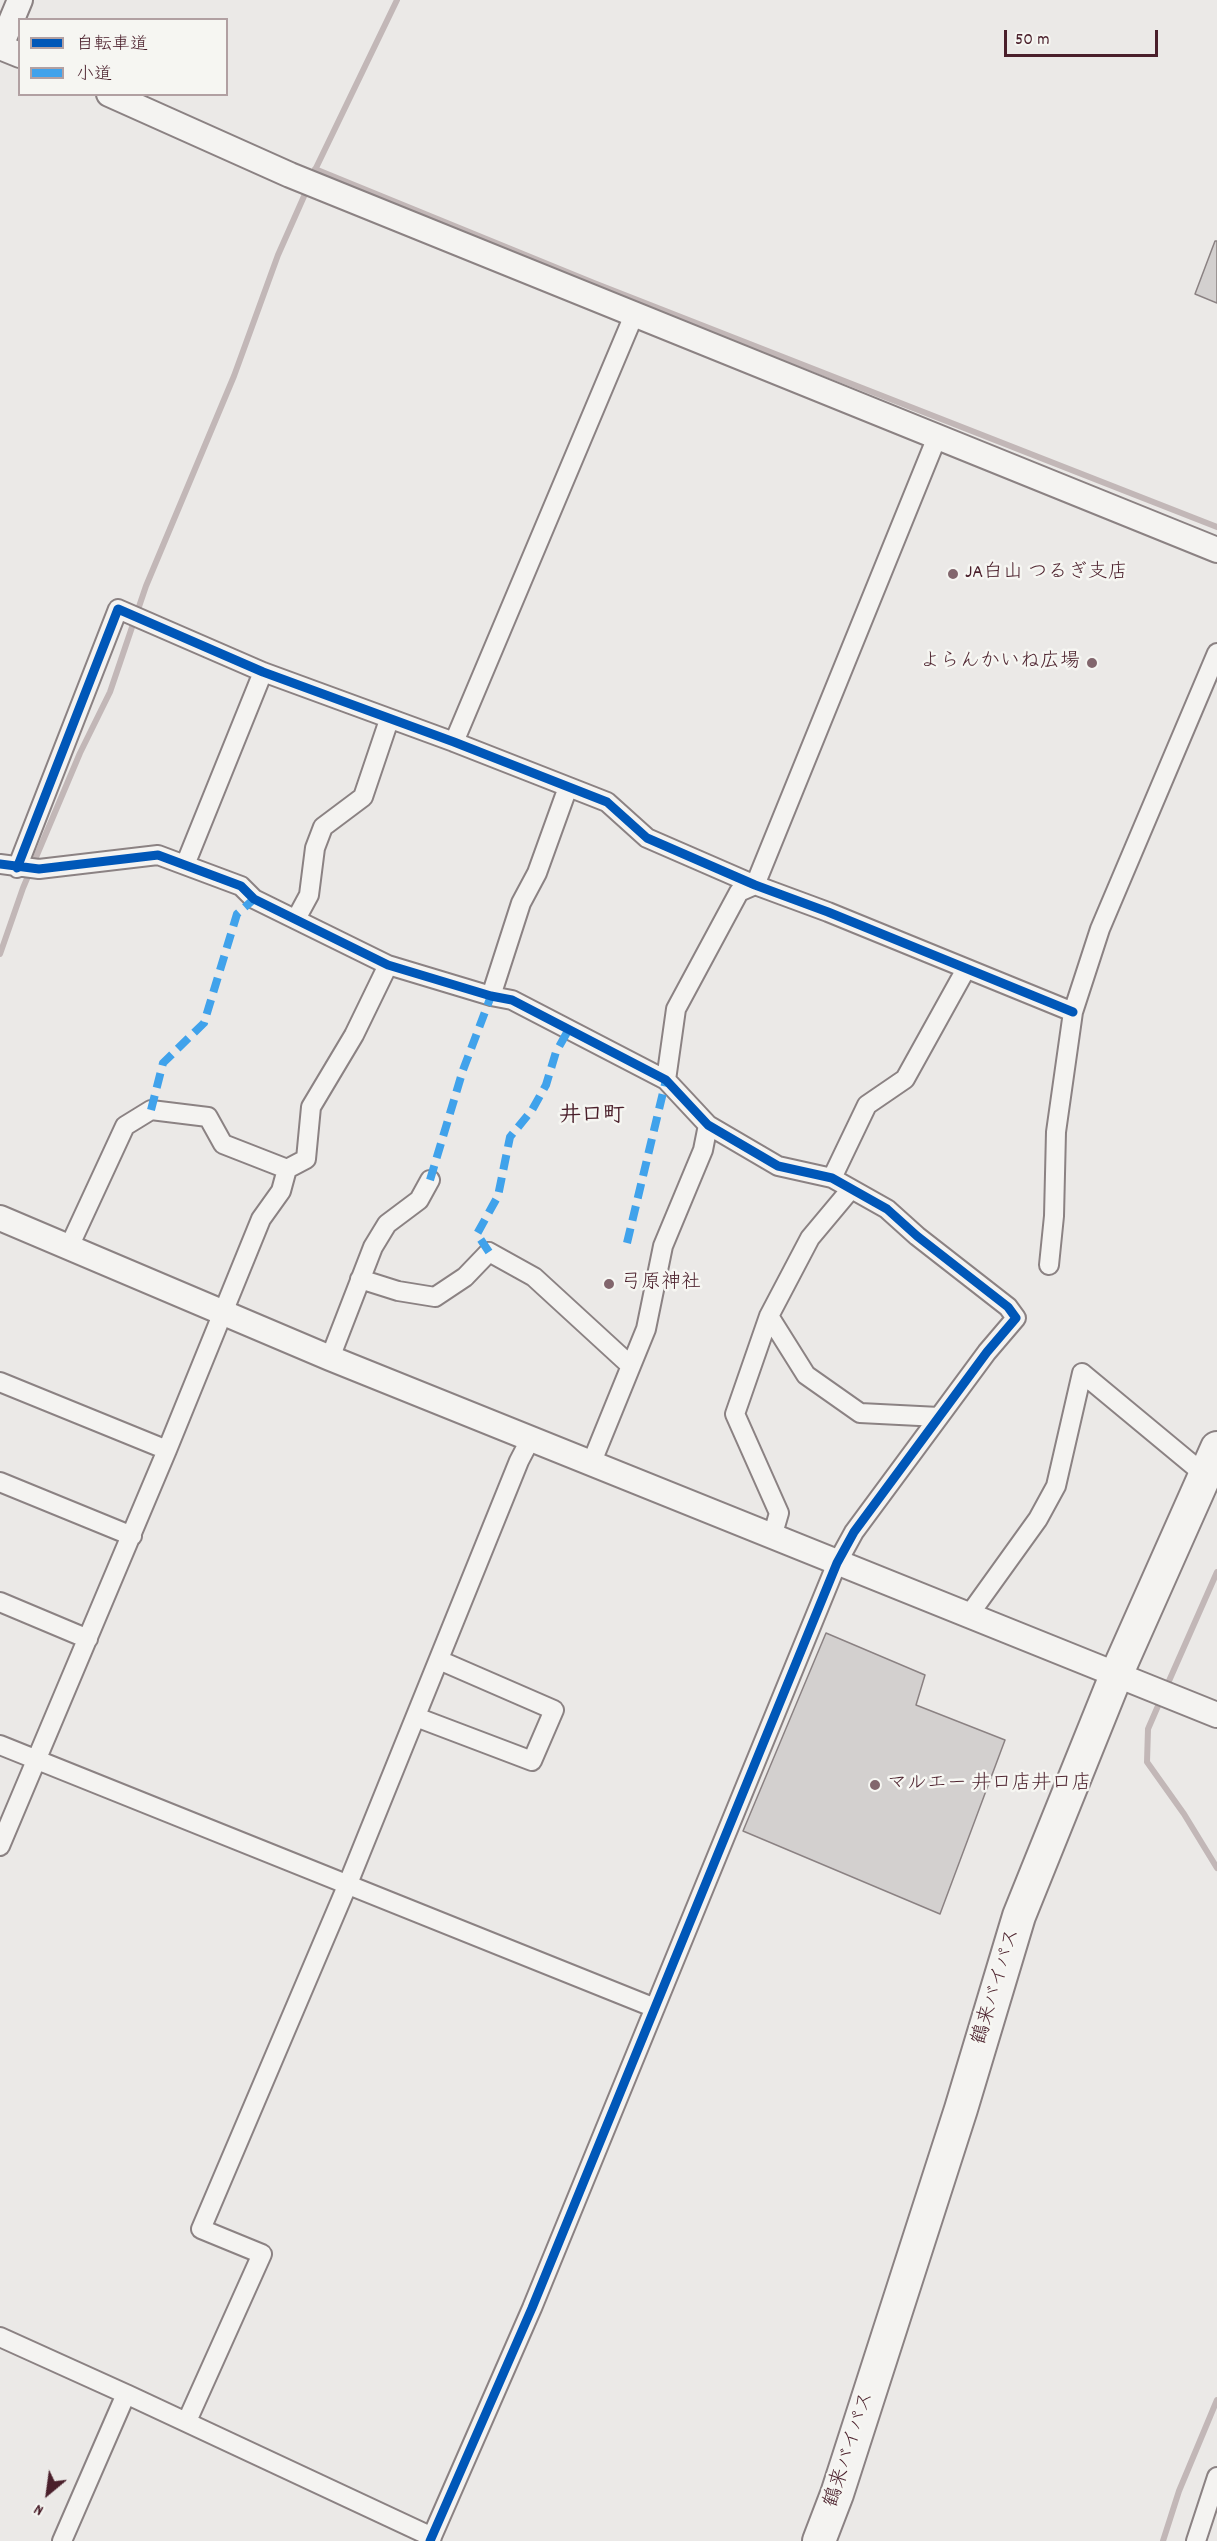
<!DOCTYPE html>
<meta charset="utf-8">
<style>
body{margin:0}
#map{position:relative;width:1217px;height:2541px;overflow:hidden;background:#ebe9e7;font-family:Dekko,"Klee One",sans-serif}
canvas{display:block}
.legend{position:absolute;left:18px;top:18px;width:210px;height:78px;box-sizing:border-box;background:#f6f6f2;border:2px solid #b1a0a2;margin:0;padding:8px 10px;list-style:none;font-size:18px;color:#4a1f2b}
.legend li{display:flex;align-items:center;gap:12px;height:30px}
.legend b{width:30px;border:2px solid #b1a0a2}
.north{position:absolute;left:18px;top:2463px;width:60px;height:60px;-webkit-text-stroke:4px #f6f6f2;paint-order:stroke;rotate:209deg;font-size:16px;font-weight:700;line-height:24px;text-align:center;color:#4a1f2b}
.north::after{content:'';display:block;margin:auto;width:21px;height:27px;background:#4a1f2b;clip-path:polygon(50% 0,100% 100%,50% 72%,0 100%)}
.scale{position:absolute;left:1004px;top:30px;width:154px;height:27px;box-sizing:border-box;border:3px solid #4a1f2b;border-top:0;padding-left:8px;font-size:18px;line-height:21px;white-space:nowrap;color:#4a1f2b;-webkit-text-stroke:4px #f6f6f2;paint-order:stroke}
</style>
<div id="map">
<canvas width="1217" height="2541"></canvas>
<ul class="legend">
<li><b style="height:8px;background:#0057b8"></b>自転車道</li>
<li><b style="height:8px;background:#40a2eb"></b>小道</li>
</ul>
<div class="north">N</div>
<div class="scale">50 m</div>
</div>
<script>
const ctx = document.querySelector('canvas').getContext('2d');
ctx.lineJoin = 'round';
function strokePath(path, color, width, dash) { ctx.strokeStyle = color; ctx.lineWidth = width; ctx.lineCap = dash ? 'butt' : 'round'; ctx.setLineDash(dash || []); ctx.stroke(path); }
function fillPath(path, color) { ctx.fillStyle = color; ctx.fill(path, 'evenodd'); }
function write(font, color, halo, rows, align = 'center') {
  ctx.font = font + ' Dekko,"Klee One",sans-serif'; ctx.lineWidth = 5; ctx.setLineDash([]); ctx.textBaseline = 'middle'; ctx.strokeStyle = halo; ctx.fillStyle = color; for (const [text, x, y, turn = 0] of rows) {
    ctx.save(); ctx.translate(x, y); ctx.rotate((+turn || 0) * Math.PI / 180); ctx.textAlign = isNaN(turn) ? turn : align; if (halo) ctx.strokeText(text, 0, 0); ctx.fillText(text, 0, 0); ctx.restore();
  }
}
const stream = new Path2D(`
 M315,169L594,283L1217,527
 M315,170L397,0
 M0,954L23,888L80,753L110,692L146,586L234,376L278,255L305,194
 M1165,1690L1217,1572
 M1161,1699L1148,1729L1147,1762L1184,1814L1217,1868
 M1163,2541L1179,2491L1217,2400`);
const building = new Path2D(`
 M1215,241H1217V303L1195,294Z
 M826,1633L925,1675L916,1705L1005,1740L940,1914L743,1831Z`);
const street = new Path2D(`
 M454,742L634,315
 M0,864L39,869L158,855L241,886L254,899L388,965L491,996L512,1000L666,1080L708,1125L778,1166L832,1178L887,1209L917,1236L1008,1307L1016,1318L987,1352L854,1532L837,1563L532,2308L430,2541
 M185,865L263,672
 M17,868L118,609L263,672L454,742L607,802L647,838L755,885L828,912L1073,1012
 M296,919L309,895L315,848L323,827L363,797L389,720
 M491,996L521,903L537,873L568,787
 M666,1080L676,1009L739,892L755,885L937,437
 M287,1169L306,1159L311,1107L354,1035L388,965
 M832,1178L867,1105L905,1079L966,969
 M1049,1265L1054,1216L1056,1132L1073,1012L1100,929L1217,653
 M360,1279L398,1291L435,1297L465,1277L489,1252L534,1277L631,1366
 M769,1316L806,1375L860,1413L939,1417
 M330,1358L373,1247L387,1224L419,1200L430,1180
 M0,1382L167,1450
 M591,1464L646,1329L663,1246L703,1150L708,1125
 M0,1482L132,1536
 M772,1537L779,1513L735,1414L769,1316L810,1238L851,1189
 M0,1602L88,1639
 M969,1615L1038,1519L1056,1486L1082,1373L1211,1480
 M416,1717L532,1761L554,1710L439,1660
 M0,1745L655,2008
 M0,1846L167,1450L261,1219L281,1191L287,1169L223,1144L208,1117L151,1110L125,1126L69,1247
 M0,2337L126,2394
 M187,2421L262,2254L201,2229L347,1886L519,1461L531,1438
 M62,2541L126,2394L432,2537
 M1196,2541L1217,2477`);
const secondary = new Path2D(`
 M0,47L20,55
 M0,48L20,0
 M109,94L290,175L1217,550
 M0,1218L330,1358L1217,1715`);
const highway = new Path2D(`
 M819,2541L837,2494L961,2109L1019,1916L1117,1673L1217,1448`);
const quiet = new Path2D(`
 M151,1110L163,1063L204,1023L237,914L254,899
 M430,1180L463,1070L491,996
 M627,1243L666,1080
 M489,1252L477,1234L498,1196L510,1137L532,1110L546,1085L556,1052L569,1029`);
const cycleway = new Path2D(`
 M0,864L39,869L158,855L241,886L254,899L388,965L491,996L512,1000L666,1080L708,1125L778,1166L832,1178L887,1209L917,1236L1008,1307L1016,1318L987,1352L854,1532L837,1563L532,2308L430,2541
 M17,868L118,609L263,672L454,742L607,802L647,838L755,885L828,912L1073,1012`);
const markers = [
 [953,574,6,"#82666d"],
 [1092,663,6,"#82666d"],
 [609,1284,6,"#82666d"],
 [875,1785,6,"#82666d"]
];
const poiNames = [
 ["JA白山 つるぎ支店",965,574],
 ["よらんかいね広場",1080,663,"right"],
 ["弓原神社",621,1284],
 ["マルエー 井口店井口店",887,1785]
];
const streetNames = [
 ["鶴来バイパス",998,1987,-73],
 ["鶴来バイパス",851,2450,-72]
];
const quarterNames = [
 ["井口町",592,1118]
];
strokePath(stream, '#c2b7b7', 6);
fillPath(building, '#d3d0cf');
strokePath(building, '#8b8283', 1.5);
strokePath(street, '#8b8283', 22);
strokePath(secondary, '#8b8283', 28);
strokePath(highway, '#8b8283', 36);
strokePath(street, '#f4f3f1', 18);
strokePath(secondary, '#f4f3f1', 24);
strokePath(highway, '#f4f3f1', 32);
strokePath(quiet, '#40a2eb', 8, [15, 8]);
strokePath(cycleway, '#0057b8', 9);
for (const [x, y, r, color] of markers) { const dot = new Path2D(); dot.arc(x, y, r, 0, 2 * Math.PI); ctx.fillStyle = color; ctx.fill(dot); strokePath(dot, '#f6f6f2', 2); }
write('20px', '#4a1f2b', '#f6f6f2', poiNames, 'left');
write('20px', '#4a1f2b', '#f6f6f2', streetNames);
write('bold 22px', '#4a1f2b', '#f6f6f2', quarterNames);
</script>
